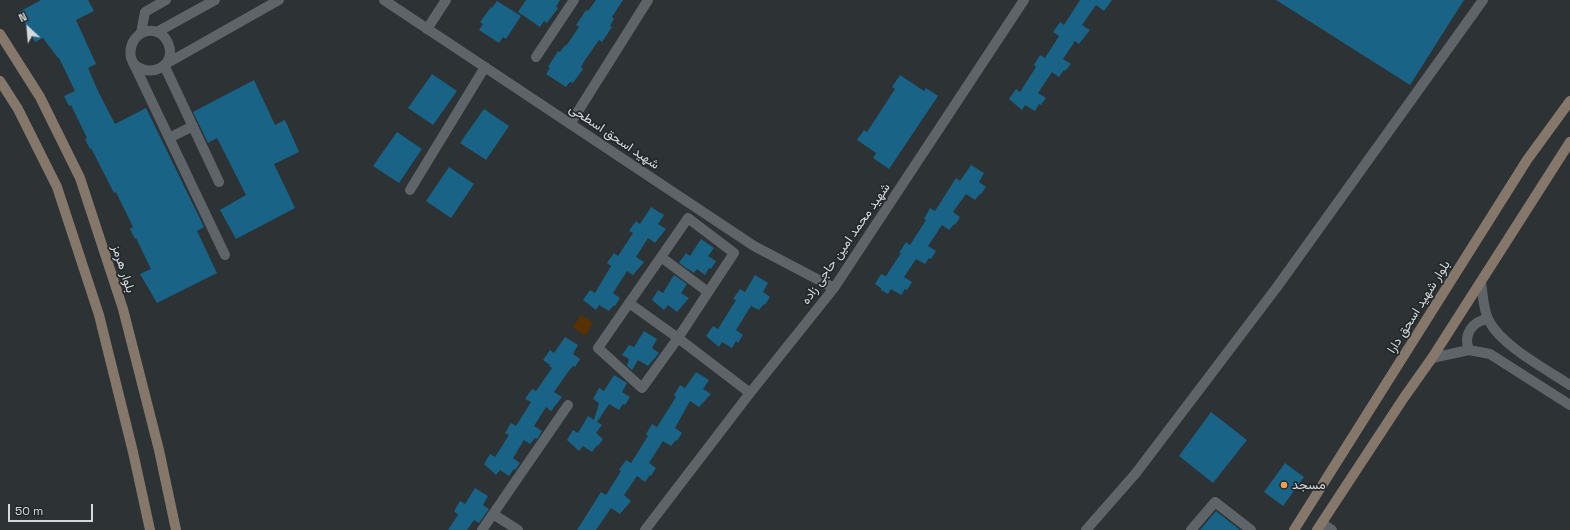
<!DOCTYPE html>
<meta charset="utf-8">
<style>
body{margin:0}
#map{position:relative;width:1570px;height:530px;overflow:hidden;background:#2d3235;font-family:"Space Grotesk",sans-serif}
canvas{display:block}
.north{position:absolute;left:8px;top:8px;width:40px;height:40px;-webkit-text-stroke:3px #23282b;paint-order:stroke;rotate:334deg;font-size:11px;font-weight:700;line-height:16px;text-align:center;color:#d6d9db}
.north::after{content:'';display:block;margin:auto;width:14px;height:18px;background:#d6d9db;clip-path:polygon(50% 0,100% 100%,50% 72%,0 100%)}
.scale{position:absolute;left:8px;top:504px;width:85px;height:18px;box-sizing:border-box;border:2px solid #d6d9db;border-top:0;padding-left:5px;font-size:12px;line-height:14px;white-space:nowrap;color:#d6d9db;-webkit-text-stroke:3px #23282b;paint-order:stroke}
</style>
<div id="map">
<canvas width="1570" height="530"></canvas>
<div class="north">N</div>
<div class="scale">50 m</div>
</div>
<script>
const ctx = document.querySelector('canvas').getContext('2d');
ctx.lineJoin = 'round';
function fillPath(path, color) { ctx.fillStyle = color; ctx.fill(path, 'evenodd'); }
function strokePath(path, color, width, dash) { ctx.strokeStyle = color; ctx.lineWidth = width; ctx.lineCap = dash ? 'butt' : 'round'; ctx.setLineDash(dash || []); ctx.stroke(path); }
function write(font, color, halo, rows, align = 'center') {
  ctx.font = font + ' "Space Grotesk",Vazirmatn,sans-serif'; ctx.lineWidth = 3.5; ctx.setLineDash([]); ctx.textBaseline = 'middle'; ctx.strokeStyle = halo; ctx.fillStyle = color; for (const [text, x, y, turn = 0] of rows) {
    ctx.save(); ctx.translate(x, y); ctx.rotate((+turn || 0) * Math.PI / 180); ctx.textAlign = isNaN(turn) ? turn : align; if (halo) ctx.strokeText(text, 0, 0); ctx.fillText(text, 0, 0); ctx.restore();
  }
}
const green = new Path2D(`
 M581,315L593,323L585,336L573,327Z`);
const building = new Path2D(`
 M41,0H88L94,11L76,20L96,64L88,68L98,91L115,124L146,108L204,227L197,231L217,273L157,303L140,274L151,269L136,238L135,239L130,229L133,227L116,192L114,193L91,148L90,149L85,139L87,138L71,105L69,106L64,96L75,91L59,58H58L43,38L35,42L19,12Z
 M526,0H560L556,7L558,8L547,23L544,21L540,27L518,12Z
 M596,0H623L612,17L614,19L610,26L612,27L602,42L599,40L585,60L581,67L583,69L573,83L570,82L566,87L546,74L550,68L548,67L558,51L560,52L565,45L566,46L579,27L576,25L586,10L588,11Z
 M1080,0H1112L1104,11L1096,5L1082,25L1090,30L1079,44L1075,41L1063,59L1071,64L1065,71L1064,70L1059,77L1052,72L1038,93L1046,98L1041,105L1039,104L1035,111L1025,105L1022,110L1009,99L1016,89L1020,92L1036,67L1034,65L1040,55L1045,58L1059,36L1053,32L1060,22L1064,25Z
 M1276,0H1464L1410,85Z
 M497,1L521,16L506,39L503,37L499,43L479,30L483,24L480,22L491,7L492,8Z
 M432,74L457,91L433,125L408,108Z
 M900,75L924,91L926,88L938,96L889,169L873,158L876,153L857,140L864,130L867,132L884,106L895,89L892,87Z
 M254,80L275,125L285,120L299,152L274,164L295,208L236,239L220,210L246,195L217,138L208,143L193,112Z
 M484,109L509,126L486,160L460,143Z
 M397,132L422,149L399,183L373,166Z
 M971,165L984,173L979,182L986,187L981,194H980L975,200L966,194L953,212L960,217L955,225L954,224L949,230L942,225L928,246L936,251L931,259L929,258L925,264L916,259L904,277L912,282L907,290L905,289L901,295L891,289L888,294L881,290V288L875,284L881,274L886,276L901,253H899L906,242L910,245L926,220L924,219L930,208L935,211L956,178L960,181Z
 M449,167L474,184L451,218L426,201Z
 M651,207L664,215L658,224L666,229L655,243L648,238L636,257L644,262L633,275L627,271L613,293L620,298L615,306L614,305L609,311L599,305L596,310L583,300L590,290L595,293L611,266L607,263L614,253L618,256L633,233L629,231L636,221L640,224Z
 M701,239L714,248L708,256L716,261L711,269L709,268L705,275L697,269L694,273L679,263L686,253L690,256Z
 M674,275L687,284L681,293L689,298L677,312L668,305L664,310L652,300L658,290L663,293Z
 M755,275L768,283L763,292L770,297L765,305L764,304L759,310L751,306L736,330L743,335L738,343L736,341L732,348L722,342L719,347L706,336L713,326L718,329L736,300L733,299L740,289L745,292Z
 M644,331L657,339L652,348L659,353L648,366L638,360L632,370L627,366L629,359L622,355L629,345L634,347Z
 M565,337L578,345L573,354L580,359L575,367L573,366L568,372L554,392L562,397L551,411L546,407L534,426L542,431L537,439L535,438L530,444L524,440L513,458L520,463L515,470L514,469L509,476L500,470L496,475L484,464L490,454L495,457L509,435L505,433L511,423L516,426L531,402L525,399L532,389L536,391L552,368L549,366L550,365L543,360L550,350L554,353Z
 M696,372L709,380L703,389L711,394L699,407L690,401L675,428L682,433L677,441L676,440L671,446L663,441L649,463L656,468L651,476L650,475L645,482L637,476L624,495L631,501L620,514L611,508L596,530H577L601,492L606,495L621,471L619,470L626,460L631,463L648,436L646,434L652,424L657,427L676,397L674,395L680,385L685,388Z
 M614,375L627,383L622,392L630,397L625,405L623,404L619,410L609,404L597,422L602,425L596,433L603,439L598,446L597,445L592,452L583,446L579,451L567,440L573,430L578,433L588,416L594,420L599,403L593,399L599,388L604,391Z
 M1211,412L1247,440L1213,483L1179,456Z
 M1285,463L1304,477L1283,506L1264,492Z
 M475,488L488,496L483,505L489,509L479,523L474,520L467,530H448L458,515L454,511L460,501L465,504Z
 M1216,511L1240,530H1200Z`);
const minor = new Path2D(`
 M427,29L446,0
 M157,32L215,0
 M141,33L145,12L166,0
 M536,57L574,0
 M133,63C149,80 178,66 168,43C158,20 126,32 131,58L225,255
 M169,138L193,126
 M219,182L164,65L279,0
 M410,190L485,67
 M688,218L734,253L678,338L642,388L598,348Z
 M661,257L708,292
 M629,303L678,338L750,393
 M1136,473L1277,287L1483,0
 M493,514L518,530
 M1322,523L1332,530
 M482,530L568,405
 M1191,530L1215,502L1251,530`);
const tertiary = new Path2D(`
 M384,0L754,246L834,288
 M570,124L648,0
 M1481,282C1483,294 1483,310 1489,321C1502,346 1546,369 1570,385
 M1469,350C1463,335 1472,321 1488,319
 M1432,358L1469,350L1490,354L1570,405
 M645,530L750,393L834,288L1024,0
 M1086,530L1136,473`);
const secondary = new Path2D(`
 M0,34L40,97L80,178L123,309L159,450L176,530
 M0,81L18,109L57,187L99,315L133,452L150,530
 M1294,530L1527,160L1570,101
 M1317,530L1403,399L1432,358L1570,142`);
const markers = [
 [1284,485,4,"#f8a04b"]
];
const streetNames = [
 ["شهید اسحق اسطحی",614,137,34],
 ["شهید محمد امین حاجی زاده",846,244,-55],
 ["بلوار هرمز",123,269,72],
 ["بلوار شهید اسحق دارا",1419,307,-58]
];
const poiNames = [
 ["مسجد",1292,485]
];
fillPath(green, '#593000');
fillPath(building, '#196387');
strokePath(minor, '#5e6467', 10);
strokePath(tertiary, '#5e6467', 10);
strokePath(secondary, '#85786a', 10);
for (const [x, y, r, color] of markers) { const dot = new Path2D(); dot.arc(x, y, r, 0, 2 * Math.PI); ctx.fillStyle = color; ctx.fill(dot); strokePath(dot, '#23282b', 1.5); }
write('13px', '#d6d9db', '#23282b', streetNames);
write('13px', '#d6d9db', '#23282b', poiNames, 'left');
</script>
